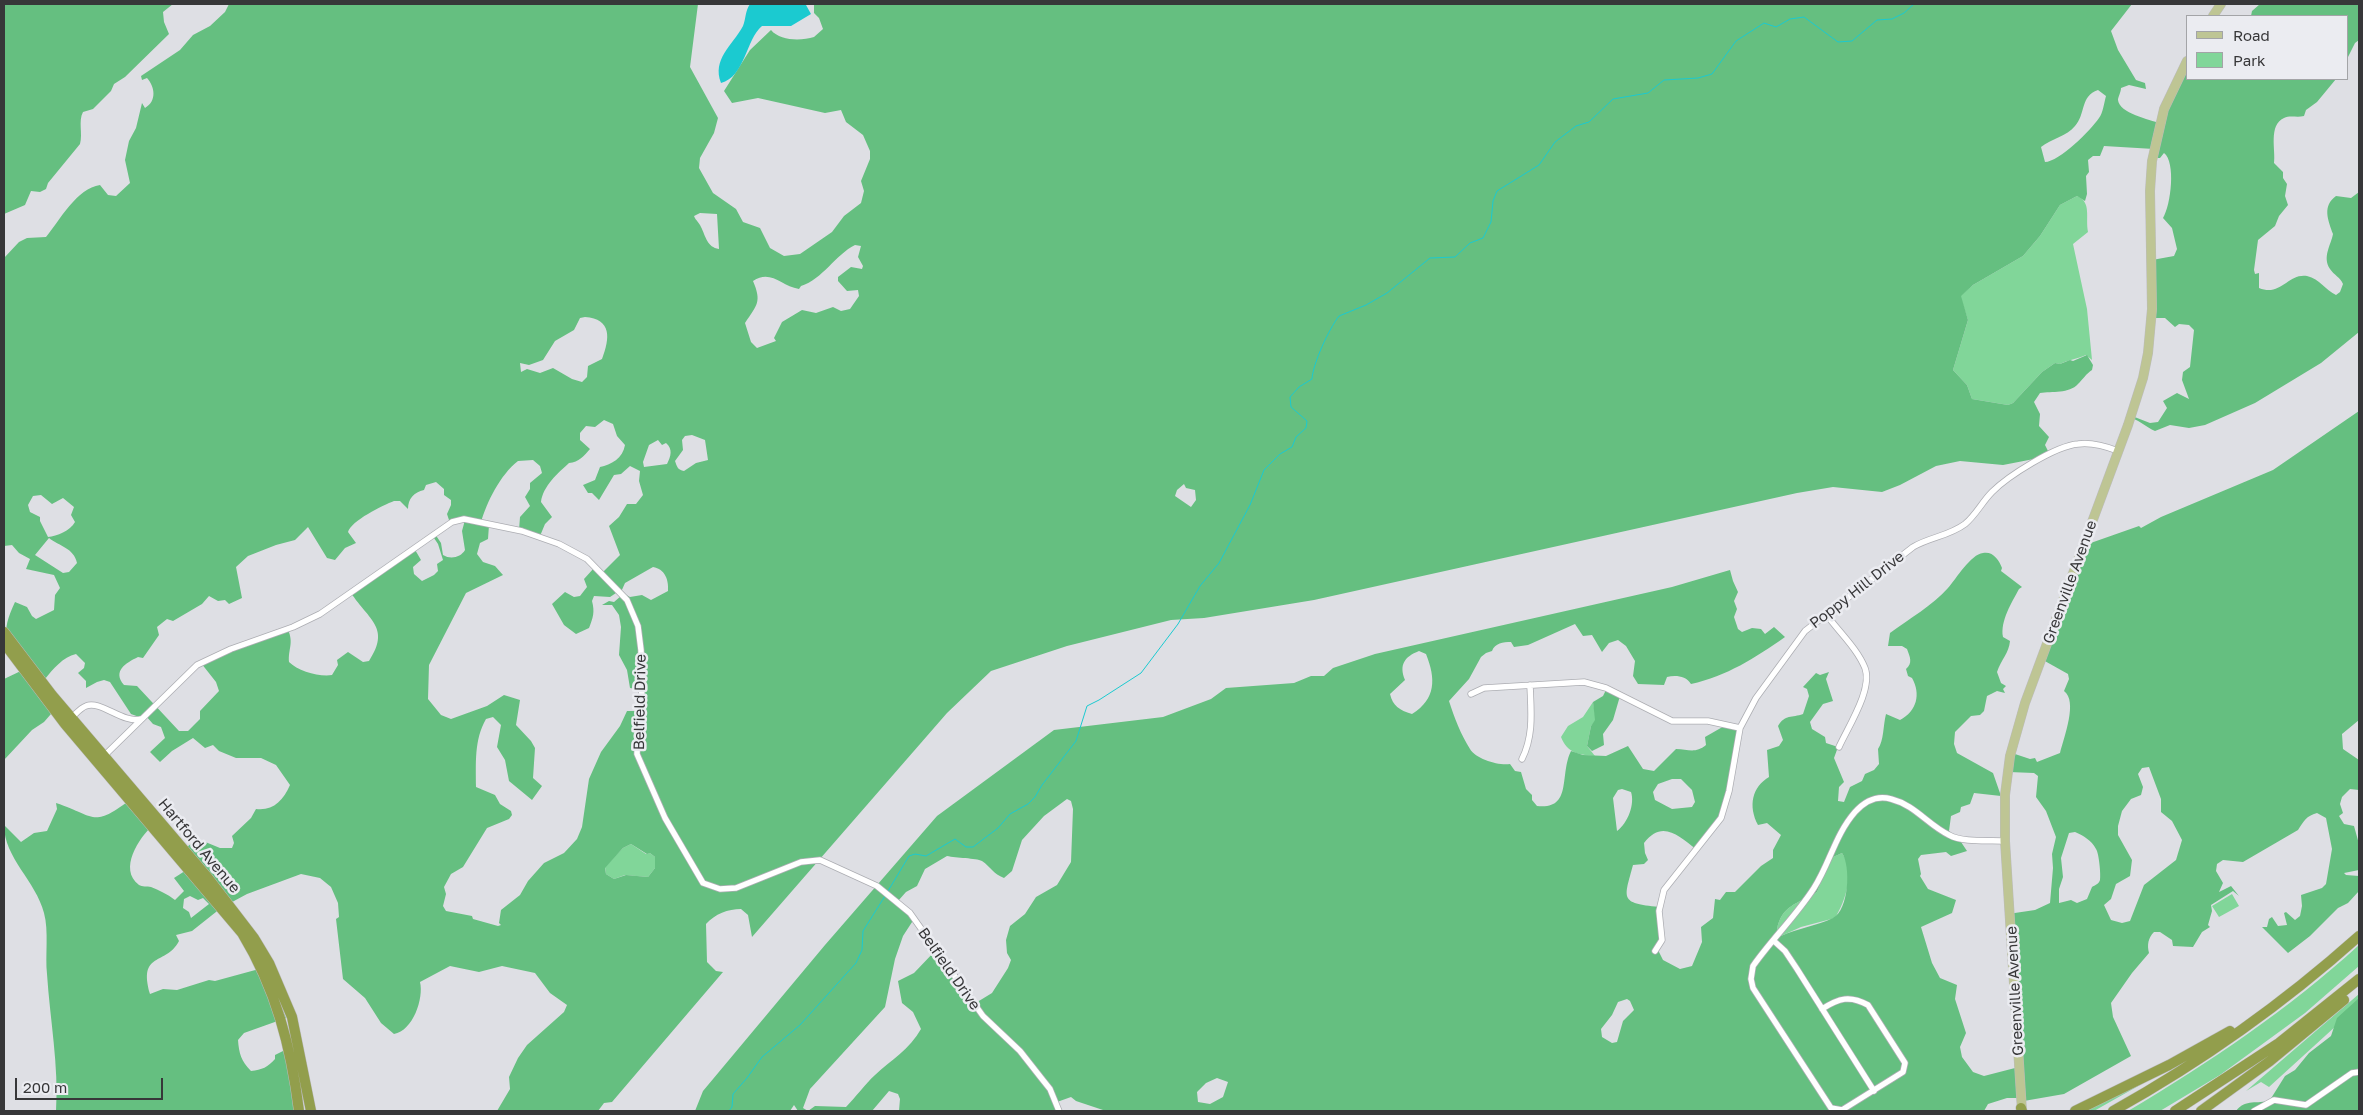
<!DOCTYPE html>
<style>
body{margin:0}
#map{position:relative;width:2363px;height:1115px;overflow:hidden;background:#dedfe4;font-family:"Golos Text",sans-serif}
canvas{display:block}
.frame{position:absolute;inset:0;border:5px solid #373739;pointer-events:none}
.legend{position:absolute;left:2186px;top:15px;width:162px;height:65px;box-sizing:border-box;background:#ebecf1;border:1px solid #a3a4a7;margin:0;padding:6px 9px;list-style:none;font-size:15px;color:#373739}
.legend li{display:flex;align-items:center;gap:10px;height:25px}
.legend b{width:25px;border:1px solid #a3a4a7}
.scale{position:absolute;left:15px;top:1078px;width:148px;height:22px;box-sizing:border-box;border:2px solid #373739;border-top:0;padding-left:6px;font-size:15px;line-height:18px;white-space:nowrap;color:#373739;-webkit-text-stroke:4px #ebecf1;paint-order:stroke}
</style>
<div id="map">
<canvas width="2363" height="1115"></canvas>
<div class="frame"></div>
<ul class="legend">
<li><b style="height:6px;background:#bec594"></b>Road</li>
<li><b style="height:14px;background:#81d699"></b>Park</li>
</ul>
<div class="scale">200 m</div>
</div>
<script>
const ctx = document.querySelector('canvas').getContext('2d');
ctx.lineJoin = 'round';
function fillPath(path, color) { ctx.fillStyle = color; ctx.fill(path, 'evenodd'); }
function strokePath(path, color, width, dash) { ctx.strokeStyle = color; ctx.lineWidth = width; ctx.lineCap = dash ? 'butt' : 'round'; ctx.setLineDash(dash || []); ctx.stroke(path); }
function write(font, color, halo, rows, align = 'center') {
  ctx.font = font + ' "Golos Text",sans-serif'; ctx.lineWidth = 5; ctx.setLineDash([]); ctx.textBaseline = 'middle'; ctx.strokeStyle = halo; ctx.fillStyle = color; for (const [text, x, y, turn = 0] of rows) {
    ctx.save(); ctx.translate(x, y); ctx.rotate((+turn || 0) * Math.PI / 180); ctx.textAlign = isNaN(turn) ? turn : align; if (halo) ctx.strokeText(text, 0, 0); ctx.fillText(text, 0, 0); ctx.restore();
  }
}
const green = new Path2D(`
 M2077,196C2092,202 2085,218 2088,232L2073,244L2087,309L2092,360L2086,355C2078,359 2067,360 2060,364L2055,363L2042,372L2013,403L2008,405L1972,399L1967,385L1953,370L1968,320L1960,296L1973,285L2023,256L2040,236L2060,205Z
 M1593,702L1596,720L1591,726L1587,746L1595,756C1579,755 1567,753 1561,737L1568,726L1583,717Z
 M631,844L646,854L650,853L655,857V868L648,877L625,875L614,879L606,874L605,867L623,848Z
 M1842,853C1855,872 1846,900 1835,918L1801,927L1781,936L1777,930C1781,905 1798,904 1817,892L1831,858Z
 M2232,894L2239,906L2219,917L2212,906Z
 M2359,945V966L2305,1013L2220,1075L2160,1111H2128C2209,1063 2289,1009 2359,945Z
 M2359,994V1005L2269,1087L2261,1082L2246,1091Z
 M2170,1068L2094,1111H2086Z`);
const forest = new Path2D(`
 M4,4H173L163,12L164,22L169,34L125,77L114,84L111,91L93,109L83,112C78,121 83,134 80,144L48,183L46,189L40,192L31,191L25,205L4,214Z
 M229,4H698L690,67L718,118L714,133L700,158L699,168L713,193L736,209L743,222L760,228L770,248L784,256L800,254L832,232L844,216L861,203L864,191L861,181L870,159V151L863,135L846,122L841,110L825,113L758,98L732,103L724,91L750,50L771,30C780,41 801,41 814,37L823,29L819,18L814,13V4H2132L2111,31L2118,50L2136,80L2145,83L2146,89L2129,85L2121,88C2121,92 2118,97 2118,100C2119,113 2150,120 2160,123L2187,62V79H2336L2317,102L2306,110L2304,116C2297,118 2290,115 2284,118C2268,125 2276,151 2274,163L2283,172V178L2287,184L2285,196L2288,205L2279,216L2275,226L2258,240L2254,270L2255,274L2259,273V288C2281,297 2288,273 2307,276C2320,279 2325,290 2336,295L2340,292L2343,284C2340,277 2334,275 2330,269C2322,257 2331,245 2333,234C2328,220 2322,206 2336,196L2351,198L2359,192V332L2321,363L2255,403L2205,425L2189,428L2170,425L2155,431C2146,427 2141,421 2131,418L2132,416L2150,423L2158,422L2167,408L2163,401L2177,393L2189,399L2182,380L2183,372L2190,367L2194,330L2189,325L2179,324L2175,327L2165,318H2152V260L2174,256L2177,249L2172,228L2163,218C2171,205 2176,162 2164,153L2160,158H2154V149L2104,146L2100,156H2093L2088,160L2089,172L2086,176L2087,194L2085,201L2077,196L2060,205L2040,236L2023,256L1973,285L1961,296L1968,320L1953,370L1967,385L1972,399L2008,405L2013,403L2042,372L2055,363L2060,364L2070,360L2073,361L2087,355L2093,365L2092,370C2086,374 2083,379 2078,384C2069,394 2052,391 2040,393L2034,402L2040,414L2039,426L2049,437L2045,445L2049,453L2039,458L2003,465L1960,461L1936,466L1900,485L1882,492L1833,487L1797,493L1314,600L1204,618L1171,620L1067,646L991,671L947,713L752,937L748,915L741,909C728,909 715,914 706,924L707,962L716,971L723,972L612,1102L604,1103L598,1111H497L510,1089L509,1077L518,1058L527,1045L564,1012L567,1005L550,993L535,973L502,966L479,972L450,966L420,982C424,998 413,1031 394,1034L381,1023L365,998L343,979L336,919L339,917L338,903L331,887L320,878L301,874L247,894L221,908L192,931L176,935L179,941C166,966 138,951 150,994L163,989L177,990L209,980L215,981L259,969L272,984L286,1018L244,1033L238,1040C239,1053 241,1061 251,1071C262,1070 268,1067 275,1059V1055L283,1051H295L298,1111H56C59,1066 50,1020 47,974C45,956 49,931 44,913C36,881 4,858 4,825L21,842L34,833L47,831L57,809L56,803C96,816 92,829 131,799L153,825C139,838 118,869 139,885C142,887 147,886 151,887C159,890 167,894 175,900L184,891L174,878L188,869L177,854L198,839L220,848H232L234,843L232,836L251,818L256,809C273,811 283,801 290,785L276,765L261,758H236L219,751L213,745L205,748L193,738L172,751L160,762L150,752L165,738L161,727L153,724L146,716L142,718L131,714L110,682L104,680L97,682L86,688V681L78,673L84,668L85,663L76,654C63,657 53,669 45,679L51,714L44,722L32,730L4,760V679L25,669C5,641 0,634 15,602L27,607L32,616L36,619L54,610L55,595L60,588L54,575L26,569L30,559L19,553L12,545L4,546V258L19,242L27,238L46,237C60,220 77,188 100,185L108,195L116,196L130,183L125,160L129,141L136,128L142,103L145,108C157,101 155,87 147,78L142,80L141,76L180,50L193,35L210,26L225,12ZM2098,90L2106,96C2104,103 2103,113 2099,118C2091,130 2059,162 2045,162L2041,147C2051,139 2067,136 2075,126C2086,114 2080,96 2098,90ZM700,213L717,214L719,249C707,247 706,237 701,227C699,222 696,221 694,216ZM855,245L861,246L858,257L863,266L862,269L851,267L838,277V281L847,291L858,290L859,296L850,309L841,311L833,307L816,313L802,310L782,322L774,338L776,341L757,348L751,342L745,323C757,305 762,302 753,281C771,269 781,286 799,289L801,286C823,279 835,255 855,245ZM585,317C612,319 610,338 602,359L588,366L587,377L582,382L572,379L553,368L540,373L527,369L521,372L520,363L529,365L543,360L555,341L574,330L580,318ZM604,420L613,424L617,436L625,445C623,458 611,465 600,467L595,480L583,485L588,493H592L599,500L614,475L621,474L630,466L640,471L639,481L643,495L636,504H627L619,517L609,526L620,555L603,572L594,568L584,579L587,587L580,596L574,597L565,592L552,604L564,625L576,634L589,628C593,618 595,612 592,601L594,596L610,597L619,591L621,596L614,602L609,601L602,605H612L619,615L621,627L619,655L627,670L630,688L643,690L639,711H627L620,726L601,752L589,779L582,827L577,839L564,853L544,863L528,881L520,895L501,910L499,923L501,925L498,926L473,919L472,916L446,911L443,906L446,894L444,887L451,874L463,867L487,828L509,819L512,815L511,811L500,804L495,795L476,787C476,763 474,740 486,719L493,717L501,725L497,747L505,760L509,781L532,800L542,786L533,778L535,748L531,741L516,725L520,700L504,695L487,706L451,719L441,715L428,699L429,665L466,593L503,575L495,566L483,562L477,554L480,543L488,539L489,525L481,522C487,502 500,475 518,461L533,460L540,466L542,473L530,483V489L525,497L530,506L520,517L519,530L540,536L545,524L552,517L541,502C543,486 558,473 569,463C579,462 584,456 590,449L580,440V433L586,426L595,427ZM692,435L705,440L708,460L696,463L684,471C678,470 677,467 675,461L683,450L682,440L685,436ZM658,440L662,445L666,443C673,449 671,456 667,464L644,467L643,462L649,445ZM436,482L444,489V495L451,500V505L447,514L450,523L465,520L462,531L465,550C461,557 451,560 443,555L441,543L435,534L432,535L438,544L443,560L437,564L438,571L434,575L422,581L414,574L413,567L421,560L414,548L351,593C369,620 391,628 369,661L363,662L348,652L337,660L338,665L332,675C319,677 298,671 289,662C288,649 294,643 288,630L201,663L216,682L219,691L200,711V719L188,731H179L137,686L124,685C112,671 126,663 138,657L143,658L159,635L157,627L167,619L173,621L202,604L209,596L218,601L225,600L229,604L242,598L236,567L248,556L276,545L295,540L308,527L327,558L335,560L345,548L356,543L348,532C351,521 383,505 394,501H400L408,509C408,499 414,492 424,490L426,485ZM1184,484L1186,488L1195,490L1196,500L1191,507L1175,496L1177,490ZM41,495L52,504L63,498L74,507L71,515L75,522C70,531 57,536 48,537L40,521V517L30,512L28,505L33,496ZM49,538C59,546 74,548 77,563L69,572L63,573L35,555ZM653,567C665,569 669,580 668,591L651,600L642,595L630,597L621,592L625,583ZM631,844L647,854L650,853L655,857V868L648,877L626,875L614,879L606,874L605,868L623,848ZM190,896L198,900L203,898L209,904L191,918L189,912L183,908L184,899Z
 M2260,4H2359V40L2355,43L2347,59V16H2251L2252,11Z
 M2359,411V720L2342,734L2343,749L2359,760V790L2350,789L2342,797L2340,804L2343,813L2339,816L2344,824L2354,826L2359,844V870L2344,873L2346,875L2359,876V891L2348,903L2338,908L2310,936L2288,953L2262,927H2267L2269,919L2272,917L2278,926L2287,925L2284,913L2286,912L2295,920L2300,916L2302,906L2301,895L2322,888L2326,884L2332,849L2326,818L2317,813C2306,816 2304,821 2298,830L2243,862L2223,860L2217,864L2216,871L2223,883L2219,892L2231,886L2239,896L2233,891L2211,905L2212,911L2208,925L2210,927L2202,932L2193,947L2173,946L2172,940L2160,932H2154C2148,938 2147,945 2149,953L2132,973L2111,1003L2113,1017L2131,1056L2064,1094L2018,1102L2017,1098H2007L1988,1104L1984,1111H1106L1076,1101L1071,1097L1057,1102L1060,1111H899L900,1099L898,1094L889,1091L872,1111H798L794,1105L790,1111H695L703,1091L825,945L937,816L1054,730L1163,717L1211,699L1226,688L1294,683L1311,676H1324L1333,668L1375,654L1672,587L1730,570L1733,581L1738,592L1734,601L1737,609L1734,617L1738,629L1742,632L1752,628L1761,629L1765,634L1774,627L1785,637C1755,658 1727,676 1691,684C1686,676 1676,675 1667,677L1664,685L1638,684L1633,676L1635,661L1626,646L1618,640L1609,643L1602,652L1592,635L1583,636L1575,624L1528,645L1514,647L1511,642C1503,642 1495,643 1492,651L1486,653L1481,657L1469,679L1449,701C1454,717 1461,735 1470,749C1476,759 1499,766 1510,764L1515,771L1521,772L1526,789L1532,795V800L1537,806C1573,810 1559,775 1571,751L1583,755L1606,756L1628,746L1643,769L1654,771L1676,749C1688,749 1695,754 1706,745L1705,737L1726,725L1737,730L1724,807L1715,826L1696,849C1679,836 1662,819 1644,843L1645,853L1648,860L1644,864L1633,865C1624,899 1619,903 1659,907L1662,942L1657,948L1663,960L1680,969L1692,966L1702,942L1701,927L1713,918L1715,899L1720,900L1726,892H1735L1761,866L1773,858V850L1781,835L1767,823L1758,825C1748,806 1752,787 1769,777L1767,750L1779,746L1783,740L1778,726C1785,714 1792,718 1803,714L1809,696L1807,689L1803,687L1816,673L1820,675L1829,672L1826,679L1833,701L1823,704L1810,722L1812,729L1825,737L1826,743L1838,747L1834,758L1844,782L1839,787L1838,801L1844,802L1850,787L1862,781L1865,774L1874,770L1879,764L1878,749C1884,740 1883,726 1886,714L1900,720C1917,711 1921,694 1912,678L1908,676L1906,669C1913,663 1910,657 1907,649L1902,646H1888L1890,633C1909,619 1933,605 1948,588C1956,579 1971,554 1983,553C1993,551 1999,560 2002,568L2001,571L2022,587L2019,589C2012,602 2000,621 2003,637L2010,641C2009,653 2001,660 1997,672L2001,683L2006,686L2003,689L2005,693L1997,691L1987,696L1984,711L1980,715L1971,716L1955,732L1954,744L1957,753L1993,773L2001,796L1974,793L1970,804L1961,807L1960,812L1951,816L1949,831L1961,842L1967,851L1951,856L1946,852L1921,855L1918,859L1921,874L1920,876L1928,889L1956,900L1952,913L1921,927L1932,963L1940,978L1957,985L1955,999L1966,1033L1960,1047L1962,1057L1973,1072L1984,1076L2015,1068L2008,914L2035,910L2050,903L2053,868L2052,854L2056,837L2046,811L2036,797L2038,776L2034,773L2009,772L2012,753L2030,759L2035,758L2037,762L2060,753C2064,737 2078,701 2064,691L2069,679L2068,674L2043,660L2085,545L2139,526L2141,528L2161,517L2273,470ZM1419,651L1426,654C1436,679 1436,699 1412,714C1399,710 1393,706 1390,694L1405,680C1399,665 1404,657 1419,651ZM2149,767L2161,799V812L2172,821L2182,840L2176,860L2144,885L2130,921L2122,923L2111,920L2104,905L2111,899L2116,884L2130,876L2132,860L2118,835V826L2122,811L2131,799L2141,795L2143,787L2138,774L2142,768ZM1672,779H1681L1692,790L1695,802L1692,807L1672,809L1655,800L1653,792L1658,784ZM1622,789L1631,792C1635,804 1628,823 1617,831L1613,798L1618,790ZM1067,799L1071,801L1073,809L1071,862L1057,885L1036,897L1025,914L1010,926L1006,940L1007,953L1011,960L1008,968L992,993L974,1004L936,950L914,973L898,981L902,1003L913,1012L921,1029C910,1049 891,1060 875,1075C865,1084 856,1097 846,1107L815,1106L808,1111L803,1108L810,1089L885,1007L895,959L903,936L914,919L898,901L906,892L917,886L925,869L947,856C956,858 976,858 982,861C991,867 993,874 1004,878L1012,871L1022,840L1044,816ZM2075,832C2084,836 2091,840 2096,849C2099,853 2101,875 2100,880C2099,884 2095,885 2092,887L2087,899L2077,903L2071,900L2059,903V889L2063,877L2061,858L2069,833ZM1842,853C1851,866 1849,910 1833,918C1817,926 1798,928 1781,936L1777,930C1781,905 1798,904 1817,892L1831,858ZM1627,999L1630,1001L1634,1010L1623,1021L1617,1042L1612,1043L1602,1037L1601,1029L1612,1015L1618,1002ZM1217,1078L1228,1082L1223,1097L1210,1104L1198,1102L1197,1092L1206,1083Z
 M1607,688L1620,696L1613,720L1603,734L1604,745L1592,751L1587,746L1591,726L1595,720L1593,702L1603,696Z
 M2359,998V1111H2236C2246,1098 2257,1105 2270,1100L2285,1076L2295,1070L2309,1053L2331,1036L2337,1018Z`);
const water = new Path2D(`
 M750,4L806,5L811,14L791,26H762C746,39 745,77 721,83C712,59 732,46 743,26C746,19 745,11 750,4Z`);
const stream = new Path2D(`
 M888,891L909,856L915,854L926,856L955,839L966,847H973L998,828L1010,814L1028,804L1035,797L1042,785L1076,741L1087,706L1099,700L1141,673L1178,624L1200,586L1219,563L1250,505L1264,470L1280,454L1292,447L1296,437L1306,428L1307,421L1291,407L1290,397L1299,387L1312,379C1313,363 1329,329 1339,316L1366,305L1387,293L1430,258L1455,257L1470,243L1483,238L1491,222L1493,201L1497,191L1539,165L1555,142L1576,126L1589,122L1613,99L1648,93L1664,80L1698,78L1712,74L1736,41L1764,23L1776,27L1790,19L1804,17L1838,42L1852,41L1877,20L1892,19L1904,13L1914,4
 M729,1111L732,1107L733,1094L747,1078L762,1057L800,1025L856,963L862,950L863,931L885,896`);
const street = new Path2D(`
 M1826,614C1838,631 1857,648 1865,668C1873,689 1848,727 1839,747
 M1471,694L1484,688L1584,682L1606,688L1672,721H1708L1740,728
 M70,719C75,715 80,708 86,706C101,700 123,724 141,719
 M103,757L197,665L231,649L293,627L320,614L452,522L464,519L522,531L559,544L587,559L627,600L638,626L641,650L642,689L638,725L637,754L665,818L703,883L720,889L736,888L801,862L820,860L877,886L910,913L983,1016L1020,1051L1042,1079L1050,1089L1059,1111
 M1522,759C1534,735 1531,711 1530,685
 M1774,941L1785,951L1797,969L1874,1091
 M1655,951L1662,940L1659,911L1664,890L1721,818L1729,791L1740,728L1756,698L1805,631L1913,547C1930,537 1949,536 1965,524C1976,515 1982,502 1992,492C2008,476 2055,446 2078,444C2092,442 2105,446 2118,451
 M1822,1009C1839,998 1850,995 1868,1005L1905,1063L1903,1072L1842,1110L1831,1108L1753,988L1751,979L1753,966C1772,939 1796,916 1814,888C1830,863 1835,835 1855,812C1865,801 1877,795 1891,799C1915,805 1928,825 1949,835C1964,843 1987,840 2005,841
 M2254,1111L2274,1100L2306,1105L2352,1073L2359,1072`);
const primary = new Path2D(`
 M2213,16L2221,4
 M2022,1111L2005,841V795L2010,756L2025,703L2128,425L2143,378L2148,353L2152,309L2150,191L2152,161L2164,109L2187,61`);
const highway = new Path2D(`
 M4,632L52,695L208,878L254,938L269,963L292,1017L311,1111
 M4,643L65,724L242,933C276,989 291,1047 299,1111
 M2021,1108L2022,1111
 M2075,1111L2169,1065L2230,1031
 M2113,1111C2201,1062 2284,1003 2359,936
 M2175,1111L2279,1043L2359,979
 M2201,1111L2270,1061L2344,1000`);
const streetNames = [
 ["Greenville Avenue",2070,582,-70],
 ["Poppy Hill Drive",1857,590,-38],
 ["Belfield Drive",640,702,-89],
 ["Hartford Avenue",199,846,50],
 ["Belfield Drive",949,969,55],
 ["Greenville Avenue",2015,991,-93]
];
fillPath(green, '#81d699');
fillPath(forest, '#65bf80');
fillPath(water, '#1bcad0');
strokePath(stream, '#1bcad0', 1);
strokePath(street, '#acadb2', 7);
strokePath(primary, '#bbbbbc', 10);
strokePath(highway, '#bbbbbc', 11);
strokePath(street, '#fff', 5.5);
strokePath(primary, '#bec594', 9);
strokePath(highway, '#929e4c', 10);
write('15px', '#373739', '#ebecf1', streetNames);
</script>
